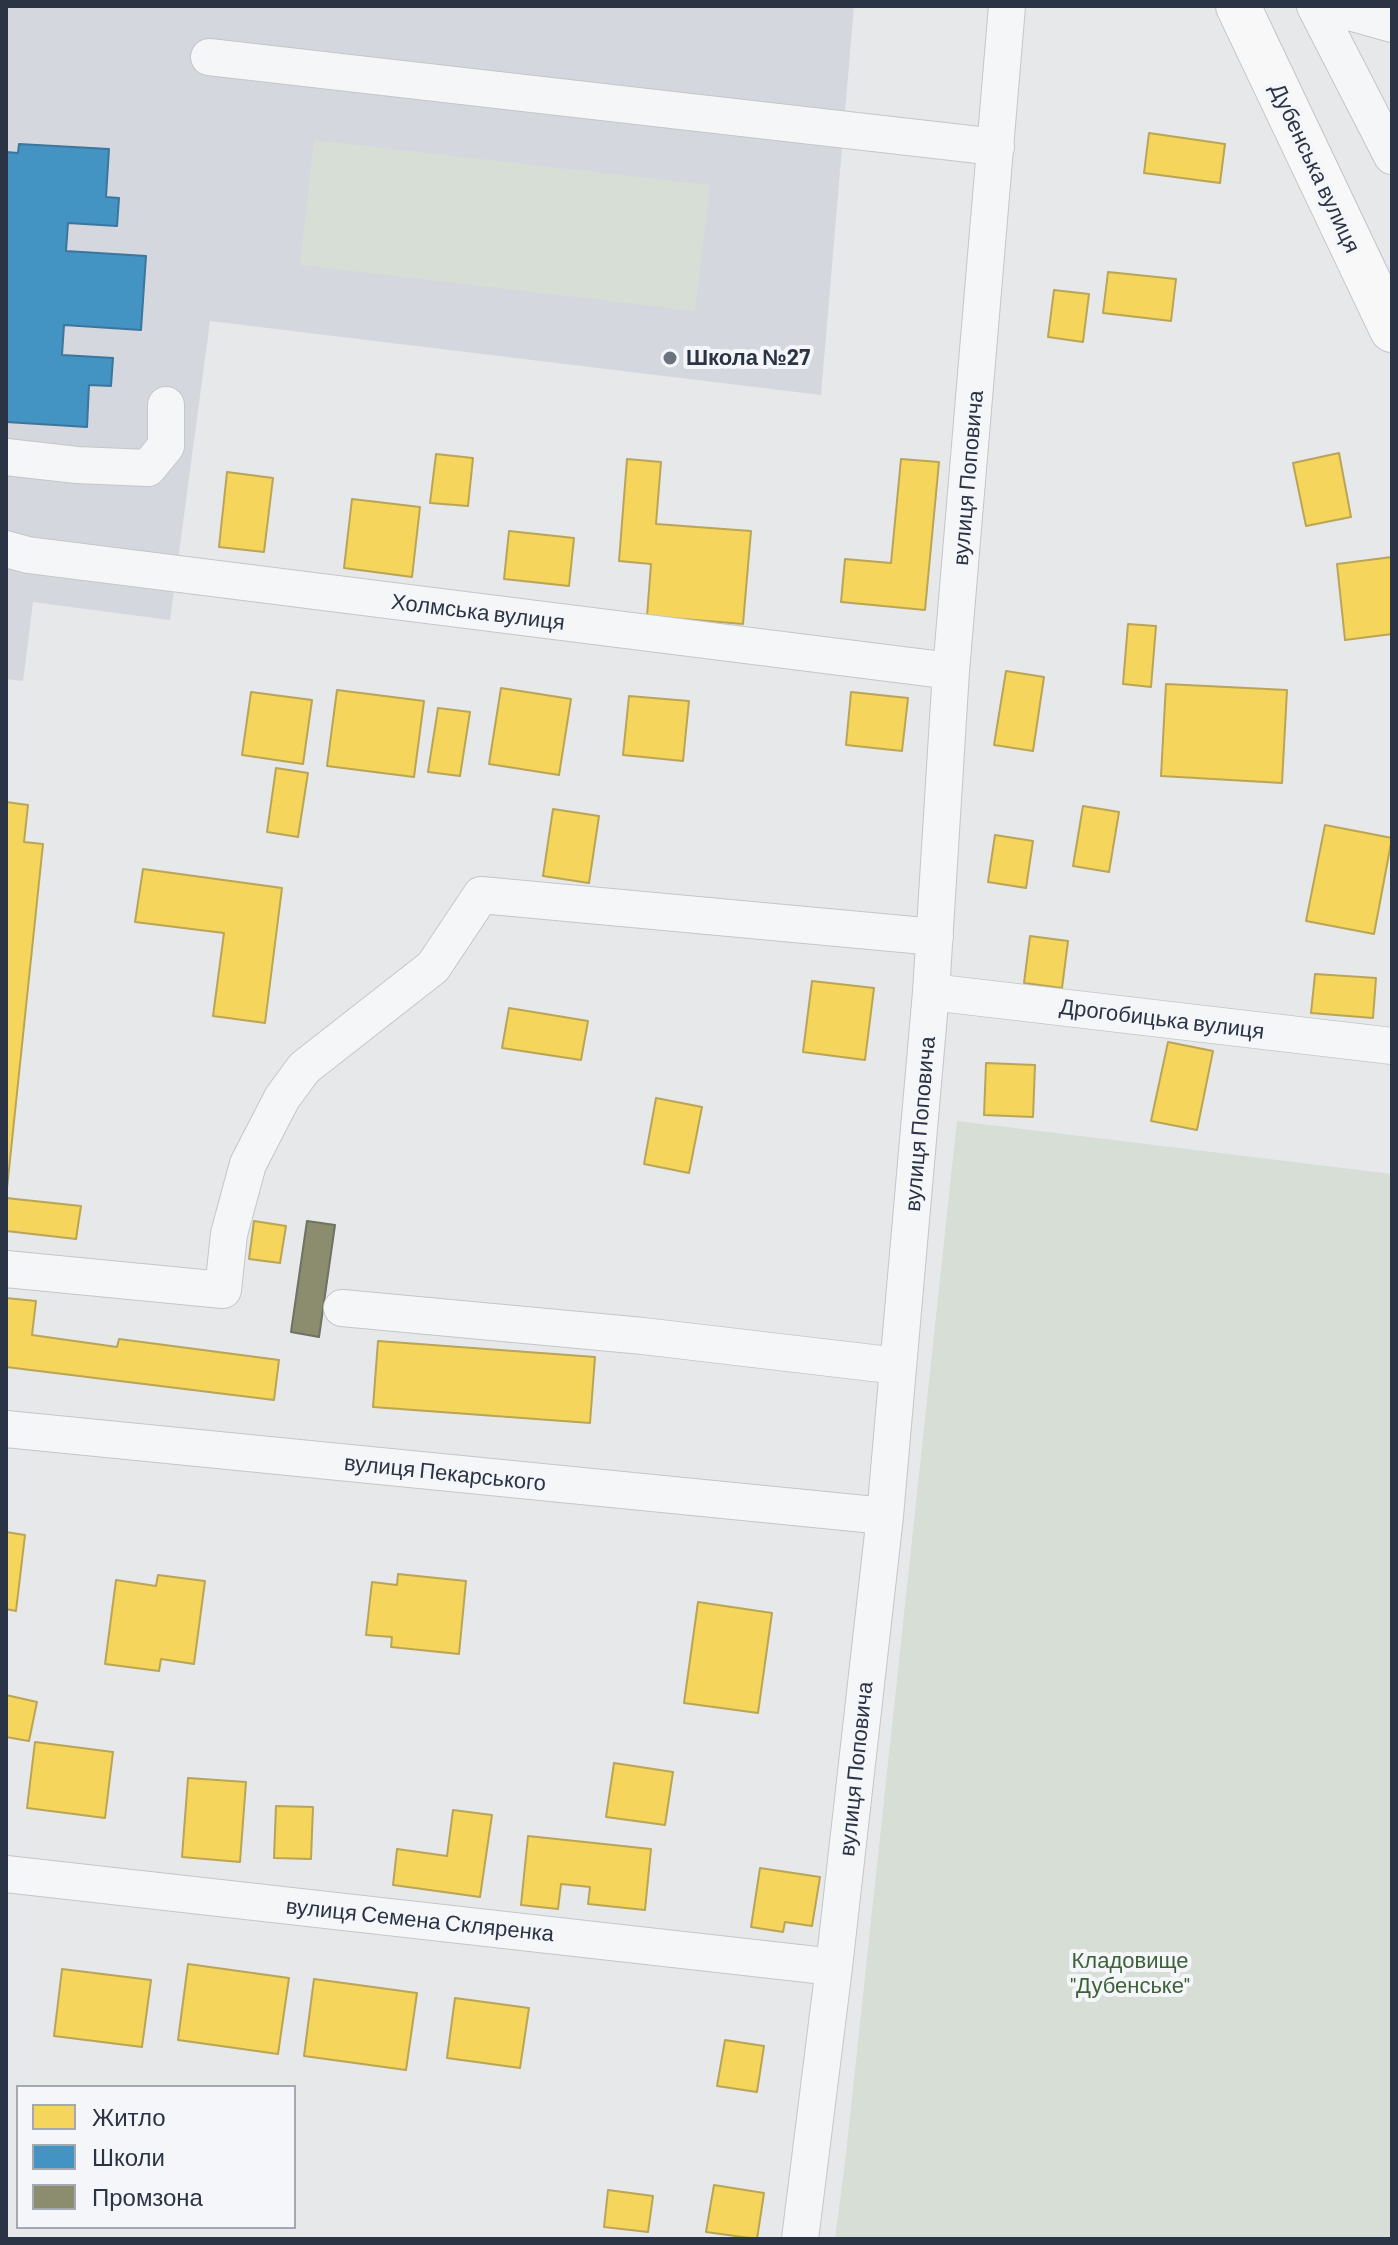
<!DOCTYPE html>
<meta charset="utf-8">
<style>
body{margin:0}
#map{position:relative;width:1398px;height:2245px;overflow:hidden;background:#e6e8ea;font-family:Barlow,sans-serif}
canvas{display:block}
.frame{position:absolute;inset:0;border:8px solid #2b3445;pointer-events:none}
.legend{position:absolute;left:16px;top:2085px;width:280px;height:144px;box-sizing:border-box;background:#f4f6f9;border:2px solid #a4a8b1;margin:0;padding:10px 14px;list-style:none;font-size:24px;color:#2b3445}
.legend li{display:flex;align-items:center;gap:16px;height:40px}
.legend b{width:40px;border:2px solid #a4a8b1}
</style>
<div id="map">
<canvas width="1398" height="2245"></canvas>
<div class="frame"></div>
<ul class="legend">
<li><b style="height:22px;background:#f6d55c"></b>Житло</li>
<li><b style="height:22px;background:#4393c3"></b>Школи</li>
<li><b style="height:22px;background:#8c8c6e"></b>Промзона</li>
</ul>
</div>
<script>
const ctx = document.querySelector('canvas').getContext('2d');
ctx.lineJoin = 'round';
function fillPath(path, color) { ctx.fillStyle = color; ctx.fill(path, 'evenodd'); }
function strokePath(path, color, width, dash) { ctx.strokeStyle = color; ctx.lineWidth = width; ctx.lineCap = dash ? 'butt' : 'round'; ctx.setLineDash(dash || []); ctx.stroke(path); }
function write(font, color, halo, rows, align = 'center') {
  ctx.font = font + ' Barlow,sans-serif'; ctx.lineWidth = 8; ctx.setLineDash([]); ctx.textBaseline = 'middle'; ctx.strokeStyle = halo; ctx.fillStyle = color; for (const [text, x, y, turn = 0] of rows) {
    ctx.save(); ctx.translate(x, y); ctx.rotate((+turn || 0) * Math.PI / 180); ctx.textAlign = isNaN(turn) ? turn : align; if (halo) ctx.strokeText(text, 0, 0); ctx.fillText(text, 0, 0); ctx.restore();
  }
}
const built = new Path2D(`
 M6,6H854L821,395L210,321L170,620L33,602L23,681L6,679Z`);
const green = new Path2D(`
 M314,140L710,185L695,311L300,265Z
 M957,1121L1392,1174V2239H835L846,2154Z`);
const homes = new Path2D(`
 M1149,133L1225,144L1220,183L1144,173Z
 M1108,272L1176,279L1171,321L1103,313Z
 M1054,290L1089,294L1083,342L1048,337Z
 M1339,453L1351,517L1306,526L1293,463Z
 M436,454L473,458L468,506L430,503Z
 M627,459L661,462L656,524L751,531L743,624L647,616L651,564L619,561Z
 M901,459L939,462L925,610L841,602L845,559L891,563Z
 M227,472L273,478L264,552L219,547Z
 M352,499L420,507L412,577L344,568Z
 M509,531L574,538L569,586L504,579Z
 M1392,557V634L1345,640L1337,564Z
 M1128,624L1156,626L1151,687L1123,684Z
 M1006,671L1044,677L1033,751L994,745Z
 M1166,684L1287,690L1282,783L1161,776Z
 M501,688L571,699L559,775L489,764Z
 M337,690L424,701L414,777L327,766Z
 M251,692L312,700L303,764L242,755Z
 M851,692L908,698L902,751L846,745Z
 M629,696L689,701L683,761L623,755Z
 M438,708L470,712L460,776L428,772Z
 M276,768L308,773L298,837L267,832Z
 M6,802L28,805L24,842L43,844L6,1198Z
 M1083,806L1119,812L1109,872L1073,866Z
 M553,809L599,816L589,883L543,876Z
 M1325,825L1392,838L1374,934L1306,921Z
 M995,835L1033,841L1026,888L988,882Z
 M143,869L282,888L265,1023L213,1016L224,933L135,922Z
 M1030,936L1068,941L1062,988L1024,983Z
 M1315,974L1376,978L1373,1018L1311,1013Z
 M812,981L874,988L865,1060L803,1052Z
 M509,1008L588,1021L581,1060L502,1048Z
 M1168,1042L1213,1051L1197,1130L1151,1121Z
 M986,1063L1035,1065L1033,1117L984,1115Z
 M656,1098L702,1107L689,1173L644,1164Z
 M6,1198L81,1206L76,1239L6,1231Z
 M254,1221L286,1226L280,1263L249,1259Z
 M6,1298L36,1301L32,1335L117,1347L119,1339L279,1360L274,1400L6,1367Z
 M378,1341L595,1357L590,1423L373,1407Z
 M6,1532L25,1535L16,1611L6,1609Z
 M398,1574L466,1581L459,1654L391,1647L392,1637L366,1635L372,1582L397,1585Z
 M158,1575L205,1581L194,1664L161,1659L159,1671L105,1664L116,1580L156,1586Z
 M698,1602L772,1613L758,1713L684,1703Z
 M6,1695L37,1702L29,1741L6,1737Z
 M35,1742L113,1752L105,1818L27,1808Z
 M614,1763L673,1772L665,1825L606,1817Z
 M188,1778L246,1782L240,1862L182,1857Z
 M276,1806L313,1807L311,1859L274,1858Z
 M453,1810L492,1815L480,1897L393,1885L397,1849L447,1856Z
 M528,1836L651,1849L645,1910L588,1904L590,1887L561,1884L558,1909L521,1905Z
 M760,1868L820,1877L812,1926L785,1922L783,1932L751,1927Z
 M188,1964L289,1978L278,2054L178,2040Z
 M62,1969L151,1980L142,2047L54,2036Z
 M314,1979L417,1993L406,2070L304,2056Z
 M455,1998L529,2008L520,2068L447,2058Z
 M725,2040L764,2046L757,2092L717,2086Z
 M714,2185L764,2193L757,2239L706,2232Z
 M608,2190L653,2196L648,2232L604,2227Z`);
const schools = new Path2D(`
 M19,144L109,149L106,197L119,198L117,226L68,223L66,251L146,256L141,330L64,325L62,355L113,358L111,386L89,385L87,427L6,422V152L18,153Z`);
const industry = new Path2D(`
 M307,1221L335,1225L319,1337L291,1332Z`);
const minor = new Path2D(`
 M1315,6L1392,156
 M1328,6L1392,24
 M209,57L996,147
 M6,457L77,465L148,468L166,446V405
 M6,549L28,555L951,671
 M931,992L1392,1046
 M6,1269L223,1290L229,1234L248,1164L282,1098L304,1068L433,967L481,895L935,937
 M342,1308L643,1336L898,1366
 M6,1429L885,1516
 M6,1874L834,1967
 M800,2239L834,1967L885,1516L931,992L951,671L1007,6`);
const major = new Path2D(`
 M1238,6L1392,330`);
const markers = [
 [670,358,8,"#6c737f"]
];
const streetNames = [
 ["Дубенська вулиця",1315,168,65],
 ["вулиця Поповича",968,478,-85],
 ["Холмська вулиця",478,612,7],
 ["Дрогобицька вулиця",1162,1019,7],
 ["вулиця Поповича",920,1124,-85],
 ["вулиця Пекарського",445,1473,6],
 ["вулиця Поповича",856,1769,-84],
 ["вулиця Семена Скляренка",420,1920,6]
];
const poiNames = [
 ["Школа №27",686,358]
];
const parkNames = [
 ["Кладовище",1130,1961],
 ["\"Дубенське\"",1130,1986]
];
fillPath(built, '#d4d7dd');
fillPath(green, '#d6ded6');
fillPath(homes, '#f6d55c');
strokePath(homes, '#b9a555', 2);
fillPath(schools, '#4393c3');
strokePath(schools, '#3c769d', 2);
fillPath(industry, '#8c8c6e');
strokePath(industry, '#6f7262', 2);
strokePath(minor, '#c4c6c8', 38);
strokePath(major, '#c2c5c8', 46);
strokePath(minor, '#f5f6f7', 36);
strokePath(major, '#f8f8f8', 44);
for (const [x, y, r, color] of markers) { const dot = new Path2D(); dot.arc(x, y, r, 0, 2 * Math.PI); ctx.fillStyle = color; ctx.fill(dot); strokePath(dot, '#f4f6f9', 3); }
write('22px', '#2b3445', '#f4f6f9', streetNames);
write('bold 22px', '#2b3445', '#f4f6f9', poiNames, 'left');
write('22px', '#3f6138', '#f4f6f9', parkNames);
</script>
